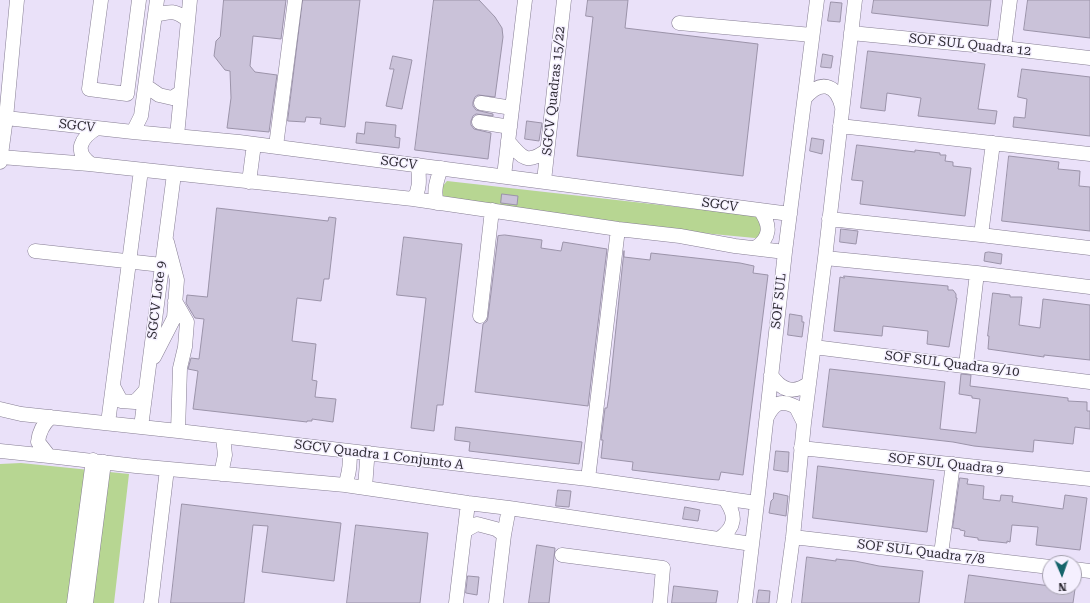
<!DOCTYPE html>
<style>
body{margin:0}
#map{position:relative;width:1090px;height:603px;overflow:hidden;background:#eae1f9;font-family:"Roboto Serif",serif}
canvas{display:block}
.north{position:absolute;left:1042px;top:555px;width:40px;height:40px;box-sizing:border-box;background:#f5f0ff;border:1px solid #a5a1ae;border-radius:50%;rotate:178deg;font-size:11px;font-weight:700;line-height:16px;text-align:center;color:#2e2b34}
.north::after{content:'';display:block;margin:auto;width:14px;height:18px;background:#15646b;clip-path:polygon(50% 0,100% 100%,50% 72%,0 100%)}
</style>
<div id="map">
<canvas width="1090" height="603"></canvas>
<div class="north">N</div>
</div>
<script>
const ctx = document.querySelector('canvas').getContext('2d');
ctx.lineJoin = 'round';
function fillPath(path, color) { ctx.fillStyle = color; ctx.fill(path, 'evenodd'); }
function strokePath(path, color, width, dash) { ctx.strokeStyle = color; ctx.lineWidth = width; ctx.lineCap = dash ? 'butt' : 'round'; ctx.setLineDash(dash || []); ctx.stroke(path); }
function write(font, color, halo, rows, align = 'center') {
  ctx.font = font + ' "Roboto Serif",serif'; ctx.lineWidth = 3; ctx.setLineDash([]); ctx.textBaseline = 'middle'; ctx.strokeStyle = halo; ctx.fillStyle = color; for (const [text, x, y, turn = 0] of rows) {
    ctx.save(); ctx.translate(x, y); ctx.rotate((+turn || 0) * Math.PI / 180); ctx.textAlign = isNaN(turn) ? turn : align; if (halo) ctx.strokeText(text, 0, 0); ctx.fillText(text, 0, 0); ctx.restore();
  }
}
const green = new Path2D(`
 M447,181L759,216L764,222L759,237L755,238L702,233L681,235L583,223L587,217L441,200V188Z
 M21,463L129,474L114,603H0V464Z`);
const building = new Path2D(`
 M224,0H286L281,39L253,36L250,66L255,72L277,75L269,132L227,128L231,98L230,71L225,70L214,56L216,41L220,37Z
 M303,0H360L345,127L320,124L321,118L306,117L305,122L288,121Z
 M434,0H479L495,17L502,28L503,37L495,97L478,95L475,97L473,102V106L476,110L493,114V116L476,114L473,116L471,121V125L474,129L491,133L488,159L415,150Z
 M588,0H628L625,28L758,44L743,176L577,156L593,17L586,16Z
 M874,0H991L988,26L872,13Z
 M1028,0H1090V38L1024,30Z
 M831,2L842,3L840,22L828,21Z
 M868,51L985,64L978,109L997,111L995,124L918,116L921,98L887,93L885,111L861,108Z
 M823,54L833,56L831,68L821,67Z
 M393,56L412,60L402,109L386,106L394,69H390Z
 M1022,69L1090,77V136L1013,127L1014,117L1025,118L1027,99L1018,97Z
 M527,121L542,123L539,141L525,139Z
 M366,122L396,125L395,137L400,138L399,148L356,143L357,133L364,134Z
 M812,138L824,140L822,154L810,151Z
 M857,145L915,152V150L940,153V155H946L945,161L953,162V166L971,168L965,216L860,204L863,181L852,180Z
 M1009,156L1059,162L1058,169L1080,171L1079,186L1090,187V231L1002,221Z
 M502,194L518,196L517,205L501,203Z
 M217,208L328,221L329,217L336,218L329,279H324L321,301L297,298L292,341L316,344L312,380L317,381L315,397L336,399L333,422L312,419V421H307V422L193,409L198,371L188,369L191,358L199,359L204,319L195,318L186,303L187,295L207,297Z
 M841,229L858,231L856,244L840,242Z
 M505,235L542,240L541,248L561,251L563,242L607,249L588,406L475,392L483,324L487,321L488,317L498,236Z
 M404,237L462,244L443,405H437L434,431L411,428L426,298L397,295Z
 M624,251V257L650,260L651,253L740,263L754,266L753,273L768,275L743,475L721,472L719,480L706,479L632,470L633,462L601,458L603,440H601L605,408H607L609,395Z
 M989,252L1002,254L1001,264L984,261L985,253Z
 M844,276L948,286V290H953L956,294V298H957L949,347L927,344L928,331L883,326L882,336L834,331L840,277L844,278Z
 M993,293L1010,295V297H1022L1019,325L1040,328L1043,299L1090,305V360L1044,355V357L988,349L989,336H988Z
 M790,314L802,316V322H804L802,337L788,335Z
 M830,369L945,382L940,429L976,433L980,399L972,398V396L959,394L961,374L971,375L970,386L1068,398V401L1087,402V411H1090V429L1075,427L1073,444L1034,440L1033,452L974,446L953,442L823,427Z
 M456,427L582,442L579,464L469,451L470,442L455,440Z
 M776,451L789,452L788,472L774,470Z
 M818,466L934,480L927,532L813,518Z
 M960,478L968,479L967,484L984,486L983,499L1000,501L1001,495L1013,496L1012,502L1063,509L1065,495L1087,498L1080,550L1036,545L1038,527L1012,525L1010,542L1007,541V543L978,540V538L964,536L965,531L960,530V529L953,528Z
 M558,490L571,491L569,507L556,506Z
 M774,493L788,496L786,516L769,513L771,501L773,499Z
 M182,504L341,523L334,581L262,572L268,526L253,525L244,603H171Z
 M685,507L700,510L698,521L683,519Z
 M356,525L428,533L420,603H347Z
 M537,545L555,548L549,603H529Z
 M807,557L836,561V559L855,561L879,566L923,571L919,603H802Z
 M969,575L1050,586V587L1075,589L1073,603H965Z
 M468,576L479,577L477,595L466,593Z
 M674,586L718,591L716,603H672Z
 M759,590L770,591L769,603H757Z`);
const minor = new Path2D(`
 M101,0L89,89L127,94L139,0
 M155,15C171,11 175,10 188,20
 M679,23L812,35
 M851,33L1004,48L1090,58
 M1004,48L1010,0
 M146,86L159,95L172,98L181,92
 M805,98C820,80 836,83 842,107
 M481,103L512,108
 M6,118L133,132L239,142L790,214
 M479,122L510,127
 M840,126L1090,154
 M133,132L141,116L157,0
 M177,136L190,0
 M508,141C522,158 527,165 547,150
 M276,146L295,0
 M1,157L89,164L413,199L618,229L680,236L735,246L785,252
 M0,162L6,118L17,0
 M91,164C73,151 81,138 97,128
 M504,176L525,0
 M544,181L564,0
 M249,182L254,144
 M413,199C421,189 419,178 418,165
 M437,203C433,191 437,180 441,168
 M829,219L981,235L1090,248
 M981,235L993,143
 M755,248C771,238 771,225 760,210
 M35,251L162,265
 M825,258L977,273L1090,287
 M175,301L187,322L185,347L180,368L178,431
 M480,316L492,210
 M814,347L1090,382
 M154,357L174,318L177,280L167,242
 M966,365L977,273
 M771,375C781,390 793,395 809,383
 M113,386L121,401L135,402L145,391
 M0,409L21,414L178,431L588,479L757,503
 M767,417C774,403 781,399 796,407L804,423
 M108,423L141,170
 M141,427L174,174
 M801,448L1090,479
 M0,451L49,456L136,466L345,485L468,503L509,508L752,544
 M49,456L38,442C39,432 43,424 51,417
 M221,474L225,455L223,437
 M588,479L618,229
 M345,485C349,474 351,463 349,451
 M365,488L367,461L369,453
 M466,530L477,524L496,529L504,535
 M793,537L1050,567
 M719,539C736,527 737,515 724,498
 M941,554L953,464
 M562,555L663,568L660,603
 M1074,569L1090,571
 M74,603L93,460
 M86,603L104,462
 M151,603L167,469
 M456,603L468,503
 M496,603L504,535L509,508
 M745,603L757,503L785,252L817,0
 M784,603L793,537L804,423L825,258L855,0`);
const streetNames = [
 ["SOF SUL Quadra 12",970,45,6],
 ["SGCV Quadras 15/22",554,91,-84],
 ["SGCV",77,126,6],
 ["SGCV",399,163,7],
 ["SGCV",720,205,8],
 ["SGCV Lote 9",157,300,-83],
 ["SOF SUL",779,301,-84],
 ["SOF SUL Quadra 9/10",952,364,7],
 ["SGCV Quadra 1 Conjunto A",379,455,7],
 ["SOF SUL Quadra 9",946,464,6],
 ["SOF SUL Quadra 7/8",921,552,7]
];
fillPath(green, '#b7d692');
fillPath(building, '#cac2d9');
strokePath(building, '#9b93a9', 1);
strokePath(minor, '#867e93', 15);
strokePath(minor, '#fff', 14);
write('13px', '#2e2b34', '#f5f0ff', streetNames);
</script>
